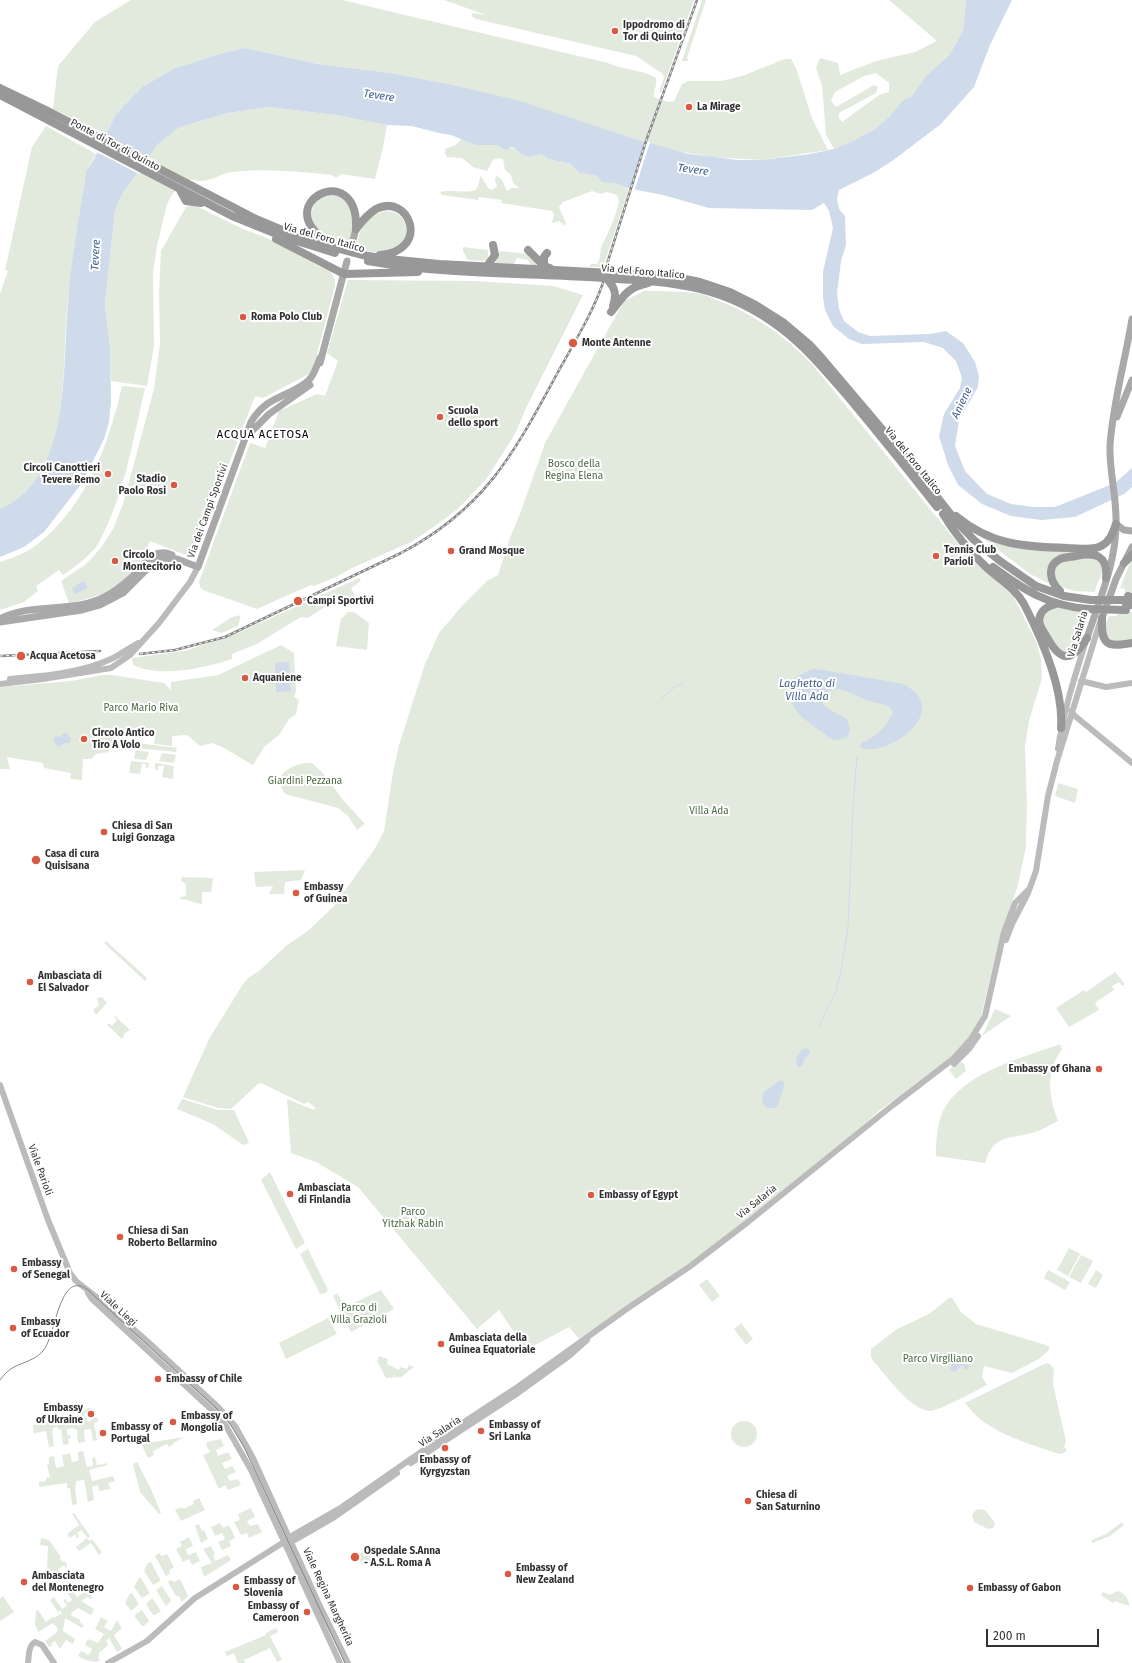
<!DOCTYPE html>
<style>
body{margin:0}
#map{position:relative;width:1132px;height:1663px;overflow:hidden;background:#fff;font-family:"Fira Sans",sans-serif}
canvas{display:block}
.scale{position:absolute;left:986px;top:1629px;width:113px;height:18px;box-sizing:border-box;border:2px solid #313131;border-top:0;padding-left:5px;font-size:12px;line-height:14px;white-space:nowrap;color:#313131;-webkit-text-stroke:3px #fff;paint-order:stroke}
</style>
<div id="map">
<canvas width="1132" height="1663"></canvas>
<div class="scale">200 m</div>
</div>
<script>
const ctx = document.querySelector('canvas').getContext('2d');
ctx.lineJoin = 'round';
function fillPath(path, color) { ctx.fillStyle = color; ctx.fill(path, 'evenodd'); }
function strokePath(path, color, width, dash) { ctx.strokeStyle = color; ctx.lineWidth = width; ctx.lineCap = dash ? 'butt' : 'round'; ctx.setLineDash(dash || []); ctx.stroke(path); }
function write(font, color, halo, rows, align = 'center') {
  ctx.font = font + ' "Fira Sans",sans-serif'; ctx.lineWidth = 4; ctx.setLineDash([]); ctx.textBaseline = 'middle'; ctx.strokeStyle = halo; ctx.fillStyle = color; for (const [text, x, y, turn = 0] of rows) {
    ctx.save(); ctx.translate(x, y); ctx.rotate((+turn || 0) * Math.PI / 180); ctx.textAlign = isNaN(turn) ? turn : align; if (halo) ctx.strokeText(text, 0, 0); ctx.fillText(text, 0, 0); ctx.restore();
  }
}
const green = new Path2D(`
 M131,0H342L608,63C623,70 641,69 656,78C658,85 653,90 654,97L668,102L674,101L682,84L688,81H721L742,76L785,59H791L796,68L812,118L828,150L762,160L710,157L667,149L638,140L524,103L449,84L391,73L318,64L245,48L223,53L175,68L142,87L116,114L106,134L53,109L58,66L95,22Z
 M444,0H694L661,93L659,91L664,78L663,74L636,56L476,19L471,16L473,13L486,15Z
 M702,0H706L687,58L689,61H682Z
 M889,0H966L963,31L950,54L925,77L912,96L903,100L890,116L875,129L853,141L834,149L826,135L822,85L816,68L820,58L838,63L840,75L876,61L915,52L937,41ZM876,73L889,83V92L879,95L842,122L839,118V113L876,93L878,87L874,85L836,107L831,101L835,92L864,76Z
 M268,107L336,115L387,125L383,147L375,179L341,174L336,178L332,175C299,172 266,168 233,172C219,173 207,186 192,179L173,193L167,204L157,246L153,273L154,346L147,386L111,381L110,348L105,304L115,210L123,193L137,173L152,159L148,157L157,145L180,127L228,113Z
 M46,126L96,154L86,171C80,214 73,257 68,300C60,366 75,476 0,509V294L8,271L5,270L32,147Z
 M461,139L475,145H496L501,148C514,148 515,147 525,156L542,154L548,159L571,164L579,173L597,176L605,182L619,184L627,188L628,192L603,267H589L591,264H597C602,257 599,249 603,243C610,229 616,216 619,201L617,195L607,192L601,194L592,191L563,202L559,207L566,223L565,226L559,221L552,223L554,215L552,211L501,203L502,200L479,197L478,200L442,195L440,192C449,189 473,195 477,188C480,184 478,180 481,176L489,189L492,190L497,187L495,179L496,176C503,178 504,185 507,191L512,188H519L513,183L511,175L505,170L503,159L498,158L493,160L487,171L473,167L462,158L447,157L445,154V149L456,145Z
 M333,193L349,203L353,228L347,247C327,244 320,234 310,219L315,200Z
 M194,205L243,229L267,238L320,267L330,270L335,280V286L314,365L309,374L263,398L255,396L193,558L150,541C134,582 111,595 69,603L61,581L86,564L100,549L113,529L123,504L154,389L160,343L159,291L161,251L186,207Z
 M387,211C411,211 413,245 391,251C380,254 368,251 357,249C357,231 368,213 387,211Z
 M463,247L488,250V258L486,261L468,260L463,251Z
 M500,251L529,254L536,261V265H531L528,260L517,258L514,264L495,263Z
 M348,280L474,281L554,286L583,295L526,408L515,434L487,478L458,509L428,531L411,542L352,568L336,577L314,586L311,585L257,609L203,590L200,587L199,582L250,443L265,448L279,411L317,394L325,396L338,361L327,353Z
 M644,291C663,291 683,291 702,294C708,296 715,300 722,302C757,316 786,337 812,364L965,552L1013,596L1036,641L1041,659L1042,678L1029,721L1025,746L1027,805L1026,836V847L1017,888L1000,937L980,1021L972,1034L952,1056L879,1111L858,1130L739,1226L663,1282L579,1339L569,1327L526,1350L499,1310L477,1329L358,1187L316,1162L291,1153L287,1099L314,1110L316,1108L308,1102L304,1104L261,1083L258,1084L231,1109L218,1108L183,1097L209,1039L243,984L248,978L259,971L286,946L309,930L334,906L376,847L384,831L393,772L399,745L425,664L439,633L462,606L487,581L498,575L510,538L521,511L545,443L624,301Z
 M122,386L145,388C134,435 126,485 106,528C103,534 100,542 96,547C87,558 75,567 63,575L59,570L36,586L38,591L24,602L0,610V562C13,558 28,552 39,543C87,504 109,444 122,386Z
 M976,533L1079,551L1057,558L1052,585L1030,574Z
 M1086,556L1101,562C1104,580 1098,576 1095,592L1074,591L1059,586L1053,572L1059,562Z
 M1132,558V592H1125V589L1120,588Z
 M359,578L361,581L351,588L356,598C335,598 325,607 308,618L301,617L257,644L232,654V659C204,668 161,678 133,665L132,658L185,651L238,633Z
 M1051,606L1086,611L1079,645L1073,653H1061L1043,626L1042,618Z
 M348,612H354L369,623L367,650L336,646L341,619Z
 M1117,612H1132V641L1117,643L1106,639L1105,624L1109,616H1117Z
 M241,615L238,626L222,633L212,630L232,617Z
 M281,645L294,653L296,692L294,697L299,700L296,714L289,719L279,735L264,747L253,765L224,748L212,743L200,746L187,735L172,736V746L154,744L155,735L131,734L109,742V752L96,754L91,759H83L82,780L70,779L71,773L44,768L43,763L7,757L10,769H0V687L71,681L103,675H112L164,683L171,690V682L218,675Z
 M137,743L177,748L176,752L136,748Z
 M136,750L149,752L146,760L134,759Z
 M162,753L176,755L174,763L159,761Z
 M131,761L149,763L148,769L146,768V764H142L140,774L129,773Z
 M155,763L174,766L173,779L162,777L164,766H158V770H155Z
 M304,763H312L323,773L344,801L365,824L357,830L348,816L338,808L285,794C272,775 287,768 304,763Z
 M1058,783L1078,789L1075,803L1055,796Z
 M305,870L301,880L285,882L284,894H269L273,886L256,887L254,872Z
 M182,877L213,878L211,892H202V904C193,903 188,899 180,899V897L186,896V884L181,881Z
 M106,941L147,978L145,981L104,943Z
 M1115,972L1125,984L1122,986L1119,982L1112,986L1114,990L1095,1003L1099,1010L1069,1027L1056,1008L1084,990L1086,992Z
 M102,997L107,1003L96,1015L93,1010L99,1005L97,998Z
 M995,1009L1011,1016L982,1036Z
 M115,1016L130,1030L125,1033L122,1039L107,1025L109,1023L112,1026L117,1020L114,1017Z
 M1060,1044L1062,1049C1059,1054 1055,1060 1053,1065C1047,1083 1051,1104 1058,1121C1051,1124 1044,1129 1038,1131C1012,1140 994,1132 985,1163L936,1156C936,1142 937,1124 943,1111C963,1072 1022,1058 1060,1044Z
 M961,1062L964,1064L966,1071L956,1079L949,1070Z
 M182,1099L218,1110H234L249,1143L243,1145L213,1124L177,1109Z
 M270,1172L305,1243L296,1249L261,1180Z
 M1069,1248L1080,1254L1068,1276L1057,1270Z
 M308,1249L328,1290L326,1293L320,1294L300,1254Z
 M1081,1255L1093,1261L1081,1283L1069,1277Z
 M1048,1270L1070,1282L1065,1290L1044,1278Z
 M1096,1270L1103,1275L1096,1288L1088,1284Z
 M707,1279L720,1296L712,1302L699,1285Z
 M381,1290L394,1309L351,1332L333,1296L337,1293L345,1307Z
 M949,1298H952L961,1312L976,1324L1046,1345L1049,1347V1350L1039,1359L1012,1373L984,1366L982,1377L987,1385C977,1390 939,1411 930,1411C910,1410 887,1376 874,1362L871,1357V1349L897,1329L929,1314Z
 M328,1318L337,1334L286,1359L279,1343Z
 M741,1323L753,1339L746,1345L734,1329Z
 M379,1356L388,1359L387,1364L399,1370L400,1367L407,1369L409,1365L414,1367L401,1377L386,1378L377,1361Z
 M1048,1363L1054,1368L1053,1384L1066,1441L1064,1447L1067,1450L1064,1453L1059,1454C1036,1446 1007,1438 987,1424C978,1419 972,1411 965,1403L1042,1365Z
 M91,1407L92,1410L84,1414L88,1422L96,1417L99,1421L94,1423L97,1440L93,1441L91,1429L84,1430L85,1442L78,1443L77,1429L74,1430V1428L67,1429V1435H70L71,1438L68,1439L69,1444L63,1445L61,1429L58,1430V1427L53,1428V1431H52L54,1446L49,1447L46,1431L35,1433L34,1435L33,1425L47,1423L48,1420H50L52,1409L57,1410L55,1420L70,1424L71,1422L79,1426L82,1412Z
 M731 1434a13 13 0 1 1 26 0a13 13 0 1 1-26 0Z
 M184,1437L173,1443L174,1444L169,1447L167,1444L153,1451L154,1455L148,1458L141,1444Z
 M221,1439L224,1446L216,1450L218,1456L228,1452L232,1459L222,1463L225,1469L232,1466L236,1472L227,1476L230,1481L238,1479L241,1485L228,1490L225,1485L219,1489L203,1455L210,1452L206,1445L207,1442Z
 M83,1451L87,1467L93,1466L92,1458L95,1457L97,1465L105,1464L106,1462L108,1465L89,1470L92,1481L113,1476L115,1481L108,1483L111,1489L99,1491L98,1485L92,1487L94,1500L88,1502L84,1480L76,1481V1486L75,1487L77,1504L72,1505L70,1488H67V1483L39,1487V1482L46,1481V1478L50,1477L47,1464H49V1457L54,1456L56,1468L64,1466L62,1455L70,1453L72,1462L78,1461V1452Z
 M137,1462L150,1487L161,1513L159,1514L140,1492L133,1464Z
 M199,1498L205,1510L181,1521L175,1510L182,1507L183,1509L194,1504L193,1501Z
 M251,1508L255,1517L247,1521L250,1526L258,1524L262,1532L249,1538L247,1533L241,1535L234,1522L240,1520L238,1514Z
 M978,1509L985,1510L995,1523L993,1528L988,1529L974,1522L972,1515L975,1511Z
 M72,1513H74L90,1536L88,1538L81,1530L77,1533L79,1537L77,1538L75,1534L70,1538L67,1534L79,1525Z
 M1122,1522L1124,1525L1110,1536L1092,1543V1540L1106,1534Z
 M220,1523L223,1528L229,1525L235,1538L229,1541L231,1546L222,1550L218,1542L225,1539L222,1533L215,1536L211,1527Z
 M199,1524L202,1531L204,1530L208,1539L201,1543L195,1526Z
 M189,1537L193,1546L186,1549L188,1555L196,1552L200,1561L192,1565L189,1559L183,1562L176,1549L182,1546L180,1542Z
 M41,1538L49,1540L61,1557L60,1558L62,1562L65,1561L67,1565L66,1569L64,1565L58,1569L64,1578L55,1584L52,1578H38L39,1571H47L48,1546L40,1545Z
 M87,1538L90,1541L92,1539L102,1552L99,1555L91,1543L79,1551L76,1547Z
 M211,1546L215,1554L213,1555L215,1561L228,1555L231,1560L204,1577L201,1567L212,1563L203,1549Z
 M369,1549L374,1560L363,1566L357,1555Z
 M159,1553L162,1556L167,1554L174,1567L169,1570L170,1574L166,1576L155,1556Z
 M151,1562L160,1579V1581L153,1585L144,1571L148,1563Z
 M139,1578H141L149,1592V1594L142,1598L134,1587Z
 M180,1579L188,1596L182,1602L179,1596H176L168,1582L169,1581L172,1580L174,1582Z
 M69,1586L77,1597L83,1593L80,1588L83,1586L86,1590L93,1586L96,1590L90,1594L92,1598L91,1599L87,1597L81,1601L94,1609L91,1615L78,1608L71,1613L72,1616L80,1620V1622L84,1626L82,1628L65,1618L63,1631L75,1639L73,1644L66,1640L60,1649L55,1641L51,1644L52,1646L49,1647L45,1641L57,1632L58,1629L53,1623L38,1632L35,1624L36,1611L38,1610L46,1622L53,1617L54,1618L62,1613L60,1610L58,1612L50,1600L54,1597L62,1609L67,1606L63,1600L65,1599L68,1603L72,1600L65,1589Z
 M162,1586L171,1600L170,1602L166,1606L156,1590Z
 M1117,1591C1123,1592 1130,1599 1129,1606L1115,1601L1113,1603L1101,1595L1103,1592L1110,1595Z
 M130,1593H132L138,1603V1605L131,1611L125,1603Z
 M3,1596L14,1612L0,1621V1598Z
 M151,1599H153L161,1611L155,1615H153L146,1604Z
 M142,1610L149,1621L144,1626H142L135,1617V1615Z
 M101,1617L108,1621L104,1627L111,1631L117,1620L122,1628L114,1635L122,1649L117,1652L109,1638L106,1641L108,1645L99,1653V1656L98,1657L100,1661C92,1663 85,1660 78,1656L81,1651L89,1655L92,1649L85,1645L88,1639L98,1643L104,1634L95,1629Z
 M276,1628L278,1632L270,1636L282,1660L277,1662L270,1648L244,1660L245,1663H238L234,1653L227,1656L225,1652L266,1635V1633Z`);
const water = new Path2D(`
 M966,0H1012L990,45L974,87L941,124L892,161L873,173L839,190L837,199L839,209L845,216L846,245L841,261L837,293L839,309L844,321L858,332L870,336L930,334L946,331L963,343L975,362L979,376L978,387L959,420L955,446L965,471L987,494L1011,504L1033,507H1055L1115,483L1132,468V487L1124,494L1075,517L1041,520L1011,516L982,504L958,485L948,465L939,436L944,414L960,388L962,378L956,361L943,348L924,342L862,344L849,339L833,326L825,310L823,297V272L833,228L829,211L824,203L812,210L709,208L663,195L627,188L619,184L602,182L597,176L579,173L571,164L548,159L542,154C537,154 531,158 526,156C521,155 517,149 512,147L506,150L496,145H475L451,135L439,133L412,126L387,125L336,115L268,107L228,113L180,127L157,145L123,193L115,210L105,304L110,348L111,402L109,422L104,439L82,483L44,532L24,547L0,557V509C72,478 62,368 68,303C71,259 80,215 86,171L94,159L116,114L142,87L175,68L223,53L245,48L318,64L391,73L449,84L520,101L638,140L689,154L738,160H762L810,154L834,149L853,141L875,129L890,116L903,100L912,96L925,77L950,54L963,31Z
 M84,581L88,588L75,594L72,588Z
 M289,662L291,691L276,692L275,663Z
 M813,669L823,670L904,684C910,688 918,693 921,701C931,726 880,758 860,747L861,743C876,737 886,728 893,713C892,710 890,707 887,706C883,703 877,703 872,702C860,699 849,690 837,689C833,689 829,691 826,693C811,704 838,714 846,718L850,728L848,736L839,740H834L827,736L803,718L794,708L790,698L792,683L797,676Z
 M66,732L71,739L69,743H65L58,747L54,741L55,736L60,737Z
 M806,1048L810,1051V1054L805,1058L802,1066L798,1067C794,1060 798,1051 806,1048Z
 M781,1080L784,1083V1086L778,1105L775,1108H767L762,1102L763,1093L776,1083Z
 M955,1355H959L969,1366L968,1369H965L962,1365L954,1372L950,1370L952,1362L950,1360Z`);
const pier = new Path2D(`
 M103,134L149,158L139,174L95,151Z
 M645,140L650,142L634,192L629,191Z`);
const stream = new Path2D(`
 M662,698L675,687L682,684
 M819,1026L836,991L841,971L848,928L853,805L857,756`);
const secondary = new Path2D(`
 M10,679C42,676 81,673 111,659C120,655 129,648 138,643
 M1081,681L1106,687L1132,683
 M0,684L43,679L111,668L130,655L159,623L190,582L198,567
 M1071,711L1075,716L1132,763
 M1058,749C1063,713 1074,679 1085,644
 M1006,940L1012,924L1028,893L1036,871L1048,796L1057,761L1100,622
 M954,1064L969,1049L978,1036
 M0,1085L48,1220L70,1273L76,1281L99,1299L147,1341L218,1407L235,1426L253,1458L318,1602L348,1663
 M88,1293L92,1299L214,1412L226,1426L251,1470L340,1663
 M411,1463L515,1395L569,1356L587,1340
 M289,1540L293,1535L342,1507L464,1422L519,1386L628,1308L689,1267L748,1222L893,1105L953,1059L971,1039L985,1016L1004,932L1015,903L1029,889
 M28,1663C29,1656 28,1646 35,1642L42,1645L54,1663
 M108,1663L147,1641L195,1598L284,1542L289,1540H295L333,1518L397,1473`);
const primary = new Path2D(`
 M351,247L356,229
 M320,363L347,261
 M1117,417L1132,380
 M244,439L269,414L310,385
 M1116,524L1124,530L1132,531
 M1102,618L1116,579L1132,547
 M0,619C29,602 74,614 106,596C115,592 123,585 131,578C143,567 152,546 172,555
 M0,622L82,610L100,605L123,593L152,564L162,558L177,559L198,567L251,422C268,394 289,398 309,380C314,375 317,365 320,358
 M1087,638C1099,601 1116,563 1116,524C1117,497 1109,472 1110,445C1113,403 1125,361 1132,319`);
const highway = new Path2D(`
 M0,88L46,110L256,219L287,232L328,246L362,255L388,259L439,264L670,276L700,282L730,292L754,304L784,323L809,344L821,357L899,449L956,521L974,540L1000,561L1036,586L1064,596L1091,600
 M0,95L232,216L284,237L335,253
 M180,190L186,201L201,203
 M356,229C362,221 368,214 376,209C410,192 431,251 380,255
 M276,239L344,274L418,272
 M330,243C265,205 359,156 356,229
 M528,250L544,266L550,268
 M368,261C440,274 514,273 587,277C663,282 718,280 782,329C808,349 828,374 849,398C879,434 908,470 937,507
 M487,266L495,255L493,245
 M544,266V257L547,253
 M607,279C615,288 617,294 613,306
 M611,312C624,296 626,288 648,283
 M943,514C955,534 969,551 986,567C999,579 1015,588 1024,604C1042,639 1064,688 1061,728
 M956,516C991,545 1024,547 1068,548C1078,548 1092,551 1101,546C1110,542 1113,532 1116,524
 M1124,563L1132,555
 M993,567C1024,590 1048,606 1089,609
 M1060,591C1050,582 1046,566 1060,559C1065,557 1071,557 1076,556C1095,552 1108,555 1106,578
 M1128,596L1132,597
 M1056,604C1049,606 1043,608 1040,616C1037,624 1044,632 1048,639C1062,664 1073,660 1087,638
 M1126,605H1132
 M1102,618C1101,644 1106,648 1132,643`);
const tram = new Path2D(`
 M0,1380C4,1375 8,1370 14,1367C24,1362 35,1360 43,1351C56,1336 59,1268 88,1290L217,1409L230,1424L244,1447L345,1663`);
const rail = new Path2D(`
 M606,267L646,141L697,0
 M140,654L175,650L225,637L401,553C486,508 514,453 558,372C574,343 592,314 603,283
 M0,656L100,651`);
const highwayBridge = new Path2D(`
 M1091,600H1127
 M1089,609L1126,610`);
const markers = [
 [615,31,4,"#d95a43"],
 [689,107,4,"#d95a43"],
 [243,317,4,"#d95a43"],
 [573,343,5,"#d95a43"],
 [440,417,4,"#d95a43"],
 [108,474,4,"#d95a43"],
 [174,485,4,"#d95a43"],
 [451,551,4,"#d95a43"],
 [936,556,4,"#d95a43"],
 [115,561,4,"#d95a43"],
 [298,601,5,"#d95a43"],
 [21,656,5,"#d95a43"],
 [245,678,4,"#d95a43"],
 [84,739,4,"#d95a43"],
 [104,832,4,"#d95a43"],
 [36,860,5,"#d95a43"],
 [296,893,4,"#d95a43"],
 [30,982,4,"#d95a43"],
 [1099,1069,4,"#d95a43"],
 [290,1194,4,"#d95a43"],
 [591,1195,4,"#d95a43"],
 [120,1237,4,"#d95a43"],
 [14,1269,4,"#d95a43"],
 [13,1328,4,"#d95a43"],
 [441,1344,4,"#d95a43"],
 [158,1379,4,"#d95a43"],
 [91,1414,4,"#d95a43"],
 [173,1422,4,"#d95a43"],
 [481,1431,4,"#d95a43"],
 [103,1433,4,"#d95a43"],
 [445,1448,4,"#d95a43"],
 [748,1501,4,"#d95a43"],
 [355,1557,5,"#d95a43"],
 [508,1574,4,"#d95a43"],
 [24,1582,4,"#d95a43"],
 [236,1587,4,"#d95a43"],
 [970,1588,4,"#d95a43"],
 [307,1612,4,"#d95a43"]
];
const poiNames = [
 ["Ippodromo di",623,25],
 ["Tor di Quinto",623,37],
 ["La Mirage",697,107],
 ["Roma Polo Club",251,317],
 ["Monte Antenne",582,343],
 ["Scuola",448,411],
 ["dello sport",448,423],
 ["Circoli Canottieri",100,468,"right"],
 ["Tevere Remo",100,480,"right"],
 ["Stadio",166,479,"right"],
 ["Paolo Rosi",166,491,"right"],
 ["Tennis Club",944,550],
 ["Parioli",944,562],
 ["Grand Mosque",459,551],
 ["Circolo",123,555],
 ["Montecitorio",123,567],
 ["Campi Sportivi",307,601],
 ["Acqua Acetosa",30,656],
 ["Aquaniene",253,678],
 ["Circolo Antico",92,733],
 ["Tiro A Volo",92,745],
 ["Chiesa di San",112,826],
 ["Luigi Gonzaga",112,838],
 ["Casa di cura",45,854],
 ["Quisisana",45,866],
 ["Embassy",304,887],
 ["of Guinea",304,899],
 ["Ambasciata di",38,976],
 ["El Salvador",38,988],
 ["Embassy of Ghana",1091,1069,"right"],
 ["Ambasciata",298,1188],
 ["di Finlandia",298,1200],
 ["Embassy of Egypt",599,1195],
 ["Chiesa di San",128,1231],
 ["Roberto Bellarmino",128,1243],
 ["Embassy",22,1263],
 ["of Senegal",22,1275],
 ["Embassy",21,1322],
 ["of Ecuador",21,1334],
 ["Ambasciata della",449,1338],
 ["Guinea Equatoriale",449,1350],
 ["Embassy of Chile",166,1379],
 ["Embassy",83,1408,"right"],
 ["of Ukraine",83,1420,"right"],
 ["Embassy of",181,1416],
 ["Mongolia",181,1428],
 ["Embassy of",489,1425],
 ["Sri Lanka",489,1437],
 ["Embassy of",111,1427],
 ["Portugal",111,1439],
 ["Embassy of",445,1460,"center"],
 ["Kyrgyzstan",445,1472,"center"],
 ["Chiesa di",756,1495],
 ["San Saturnino",756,1507],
 ["Ospedale S.Anna",364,1551],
 ["- A.S.L. Roma A",364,1563],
 ["Embassy of",516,1568],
 ["New Zealand",516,1580],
 ["Ambasciata",32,1576],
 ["del Montenegro",32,1588],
 ["Embassy of",244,1581],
 ["Slovenia",244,1593],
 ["Embassy of Gabon",978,1588],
 ["Embassy of",299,1606,"right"],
 ["Cameroon",299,1618,"right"]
];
const streetNames = [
 ["Ponte di Tor di Quinto",115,145,28],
 ["Via del Foro Italico",324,238,16],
 ["Via del Foro Italico",643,272,5],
 ["Via del Foro Italico",913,461,51],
 ["Via dei Campi Sportivi",208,511,-70],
 ["Via Salaria",1078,634,-73],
 ["Viale Parioli",40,1170,70],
 ["Via Salaria",757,1202,-39],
 ["Viale Liegi",118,1309,43],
 ["Via Salaria",440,1432,-33],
 ["Viale Regina Margherita",328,1597,65]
];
const parkNames = [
 ["Bosco della",574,464],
 ["Regina Elena",574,476],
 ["Parco Mario Riva",141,708],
 ["Giardini Pezzana",305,781],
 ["Villa Ada",709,811],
 ["Parco",413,1212],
 ["Yitzhak Rabin",413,1224],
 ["Parco di",359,1308],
 ["Villa Grazioli",359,1320],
 ["Parco Virgiliano",938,1359]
];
const waterNames = [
 ["Tevere",379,96,9],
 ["Tevere",693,170,8],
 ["Tevere",96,255,-87],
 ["Aniene",962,403,-64],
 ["Laghetto di",807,684],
 ["Villa Ada",807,697]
];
const neighbourhoodNames = [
 ["ACQUA ACETOSA",263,435]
];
fillPath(green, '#e2eade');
fillPath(water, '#cfdaeb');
fillPath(pier, '#fff');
strokePath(stream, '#cfdaeb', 1);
strokePath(secondary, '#bbb', 6);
strokePath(primary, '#a9a9a9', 7);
strokePath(highway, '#989898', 8);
strokePath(tram, '#868686', 1);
strokePath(rail, '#868686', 2.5);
strokePath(rail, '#fff', 1, [3]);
strokePath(highwayBridge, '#989898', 8);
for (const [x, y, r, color] of markers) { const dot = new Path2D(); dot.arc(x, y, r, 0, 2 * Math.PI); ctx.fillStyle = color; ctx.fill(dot); strokePath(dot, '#fff', 1.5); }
write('bold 10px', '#313131', '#fff', poiNames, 'left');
write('10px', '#313131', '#fff', streetNames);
write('10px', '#4b6b41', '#fff', parkNames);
write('italic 11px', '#44618f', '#fff', waterNames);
ctx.letterSpacing = '1px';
write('11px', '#000', '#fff', neighbourhoodNames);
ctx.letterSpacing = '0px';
</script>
